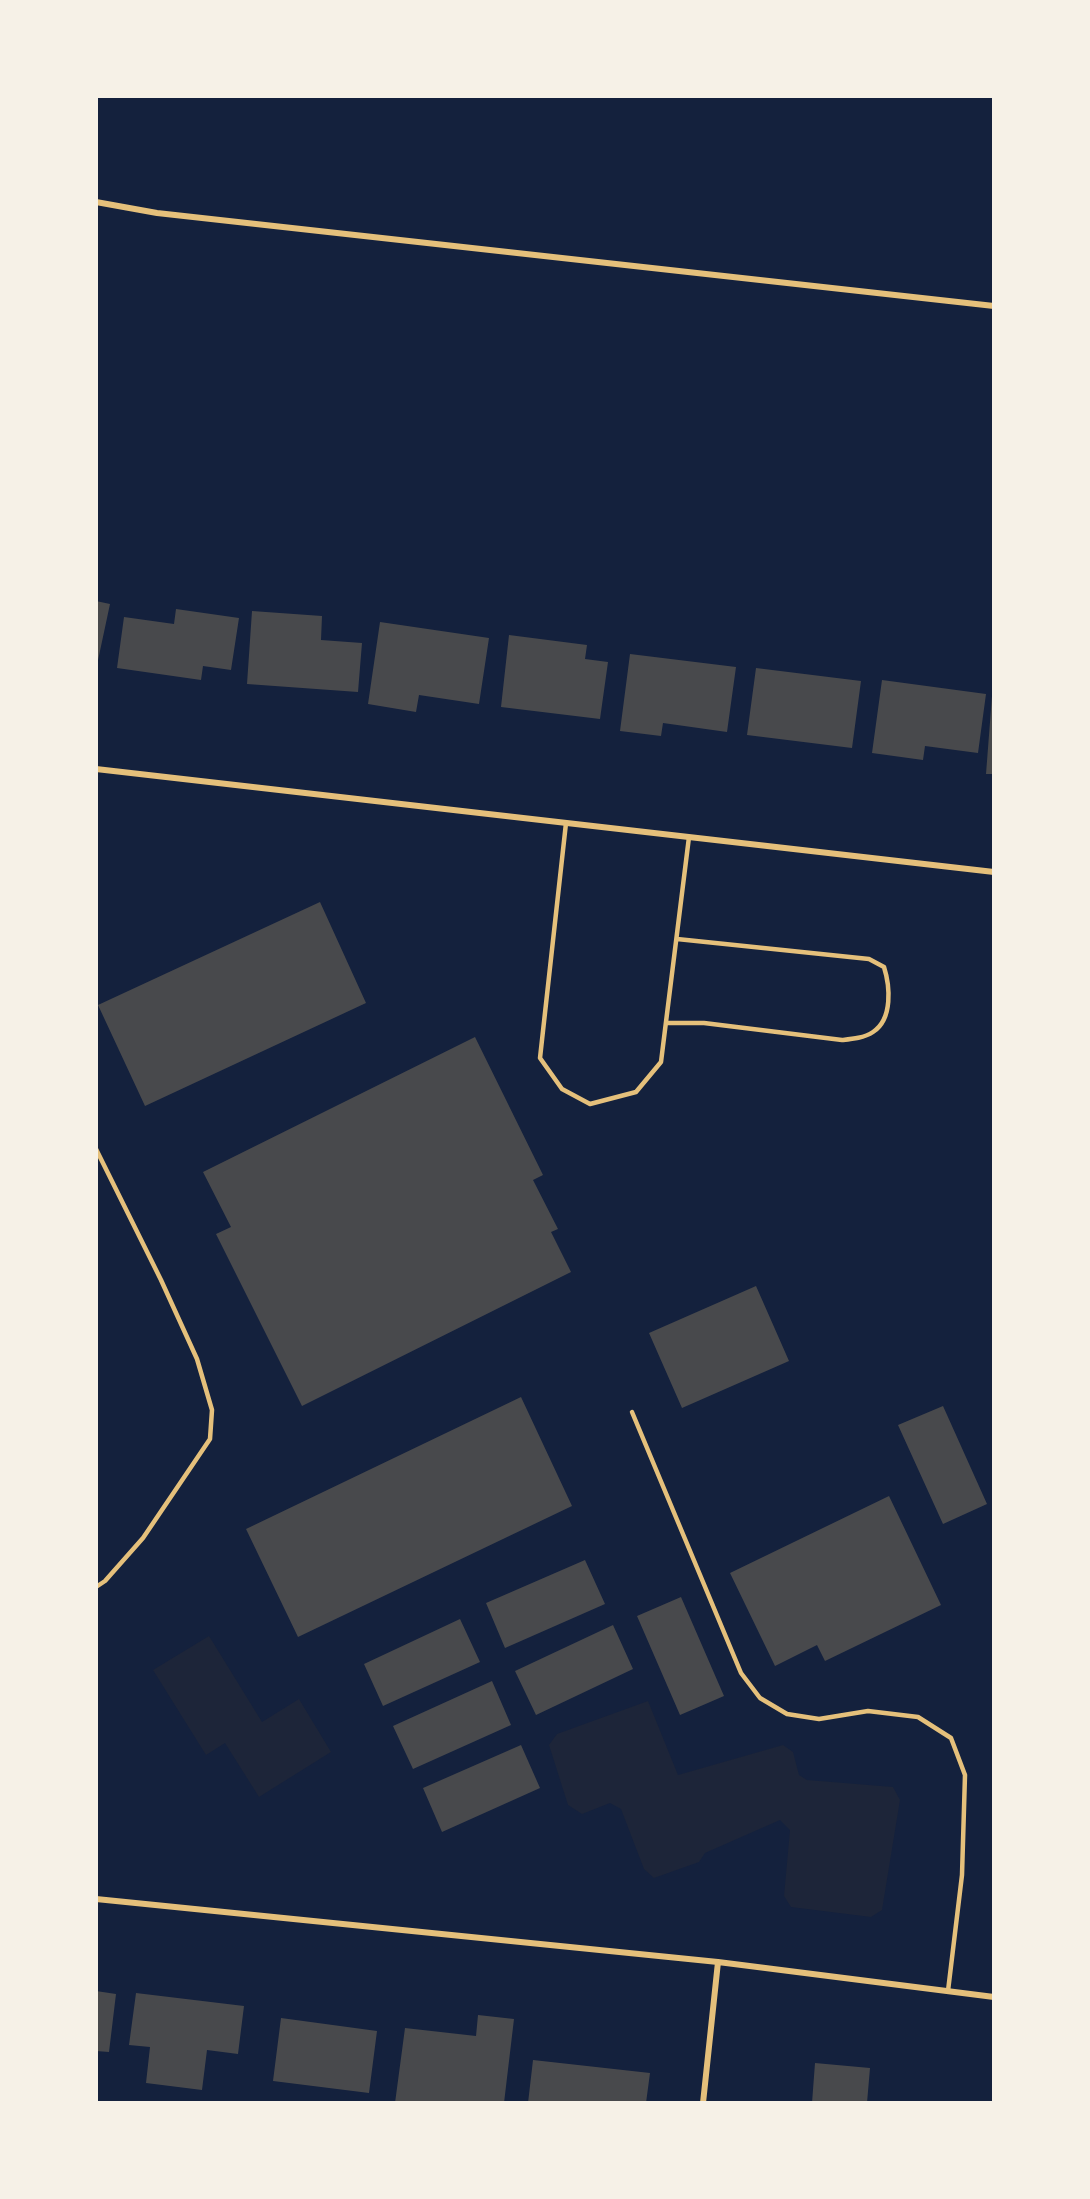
<!DOCTYPE html>
<style>
body{margin:0}
#map{position:relative;width:1090px;height:2199px;overflow:hidden;background:#14213d;font-family:Karla,sans-serif}
canvas{display:block}
.frame{position:absolute;inset:0;border:98px solid #f6f1e7;pointer-events:none}
</style>
<div id="map">
<canvas width="1090" height="2199"></canvas>
<div class="frame"></div>
</div>
<script>
const ctx = document.querySelector('canvas').getContext('2d');
ctx.lineJoin = 'round';
function fillPath(path, color) { ctx.fillStyle = color; ctx.fill(path, 'evenodd'); }
function strokePath(path, color, width, dash) { ctx.strokeStyle = color; ctx.lineWidth = width; ctx.lineCap = dash ? 'butt' : 'round'; ctx.setLineDash(dash || []); ctx.stroke(path); }
const green = new Path2D(`
 M209,1636L262,1722L299,1699L331,1752L259,1797L225,1743L206,1755L153,1670Z
 M648,1701L678,1775L783,1745L793,1752L799,1775L807,1780L893,1787L900,1800L882,1910L871,1917L791,1907L784,1896L790,1830L780,1820L705,1853L699,1862L654,1878L644,1869L621,1809L610,1803L582,1814L568,1805L549,1745L557,1734Z`);
const building = new Path2D(`
 M96,601L110,604L97,665H96Z
 M176,609L239,618L231,670L203,666L201,680L117,668L124,617L174,624Z
 M252,611L322,616L321,640L362,643L358,692L247,684Z
 M380,622L489,638L479,704L419,695L416,712L368,704Z
 M509,635L587,645L585,659L608,662L600,719L501,707Z
 M630,654L736,667L727,732L663,723L661,736L620,731Z
 M756,668L861,681L852,748L747,735Z
 M882,680L986,694L978,753L925,746L923,760L872,753Z
 M992,696H994V774H986Z
 M320,902L366,1003L145,1106L98,1005Z
 M475,1037L543,1175L533,1180L558,1229L551,1232L571,1272L302,1406L216,1234L231,1227L203,1172Z
 M756,1286L789,1361L682,1408L649,1333Z
 M521,1397L572,1506L298,1637L246,1529Z
 M943,1406L987,1504L943,1524L898,1425Z
 M889,1496L941,1605L825,1661L817,1645L775,1666L730,1573Z
 M585,1560L605,1604L505,1648L486,1603Z
 M681,1597L724,1696L680,1715L637,1616Z
 M460,1619L480,1662L383,1706L364,1664Z
 M613,1625L633,1669L536,1715L515,1671Z
 M492,1681L511,1725L413,1769L393,1726Z
 M521,1745L540,1788L442,1832L423,1788Z
 M96,1991L116,1994L109,2052L96,2051Z
 M136,1993L244,2006L238,2054L207,2050L202,2090L146,2083L150,2047L129,2045Z
 M478,2015L514,2019L504,2103H395L405,2028L476,2036Z
 M281,2018L377,2031L369,2093L273,2081Z
 M533,2060L650,2073L646,2103H528Z
 M815,2063L870,2068L867,2103H812Z`);
const service = new Path2D(`
 M566,823L540,1058L562,1089L590,1104L636,1092L661,1062L689,837
 M667,1023H704L842,1040C852,1039 864,1038 873,1032C893,1019 890,986 884,967L869,959L677,939
 M96,1149L161,1280L197,1359L212,1410L210,1439L143,1538L105,1581L96,1587
 M632,1412L741,1673L760,1698L787,1714L819,1719L868,1711L918,1717L951,1738L965,1775L962,1875L948,1991`);
const minor = new Path2D(`
 M96,202L157,213L994,306
 M96,769L994,872
 M96,1899L718,1962L994,1997
 M703,2103L718,1962`);
fillPath(green, '#1d2539');
fillPath(building, '#48494c');
strokePath(service, '#e5c07b', 4.5);
strokePath(minor, '#e5c07b', 6);
</script>
